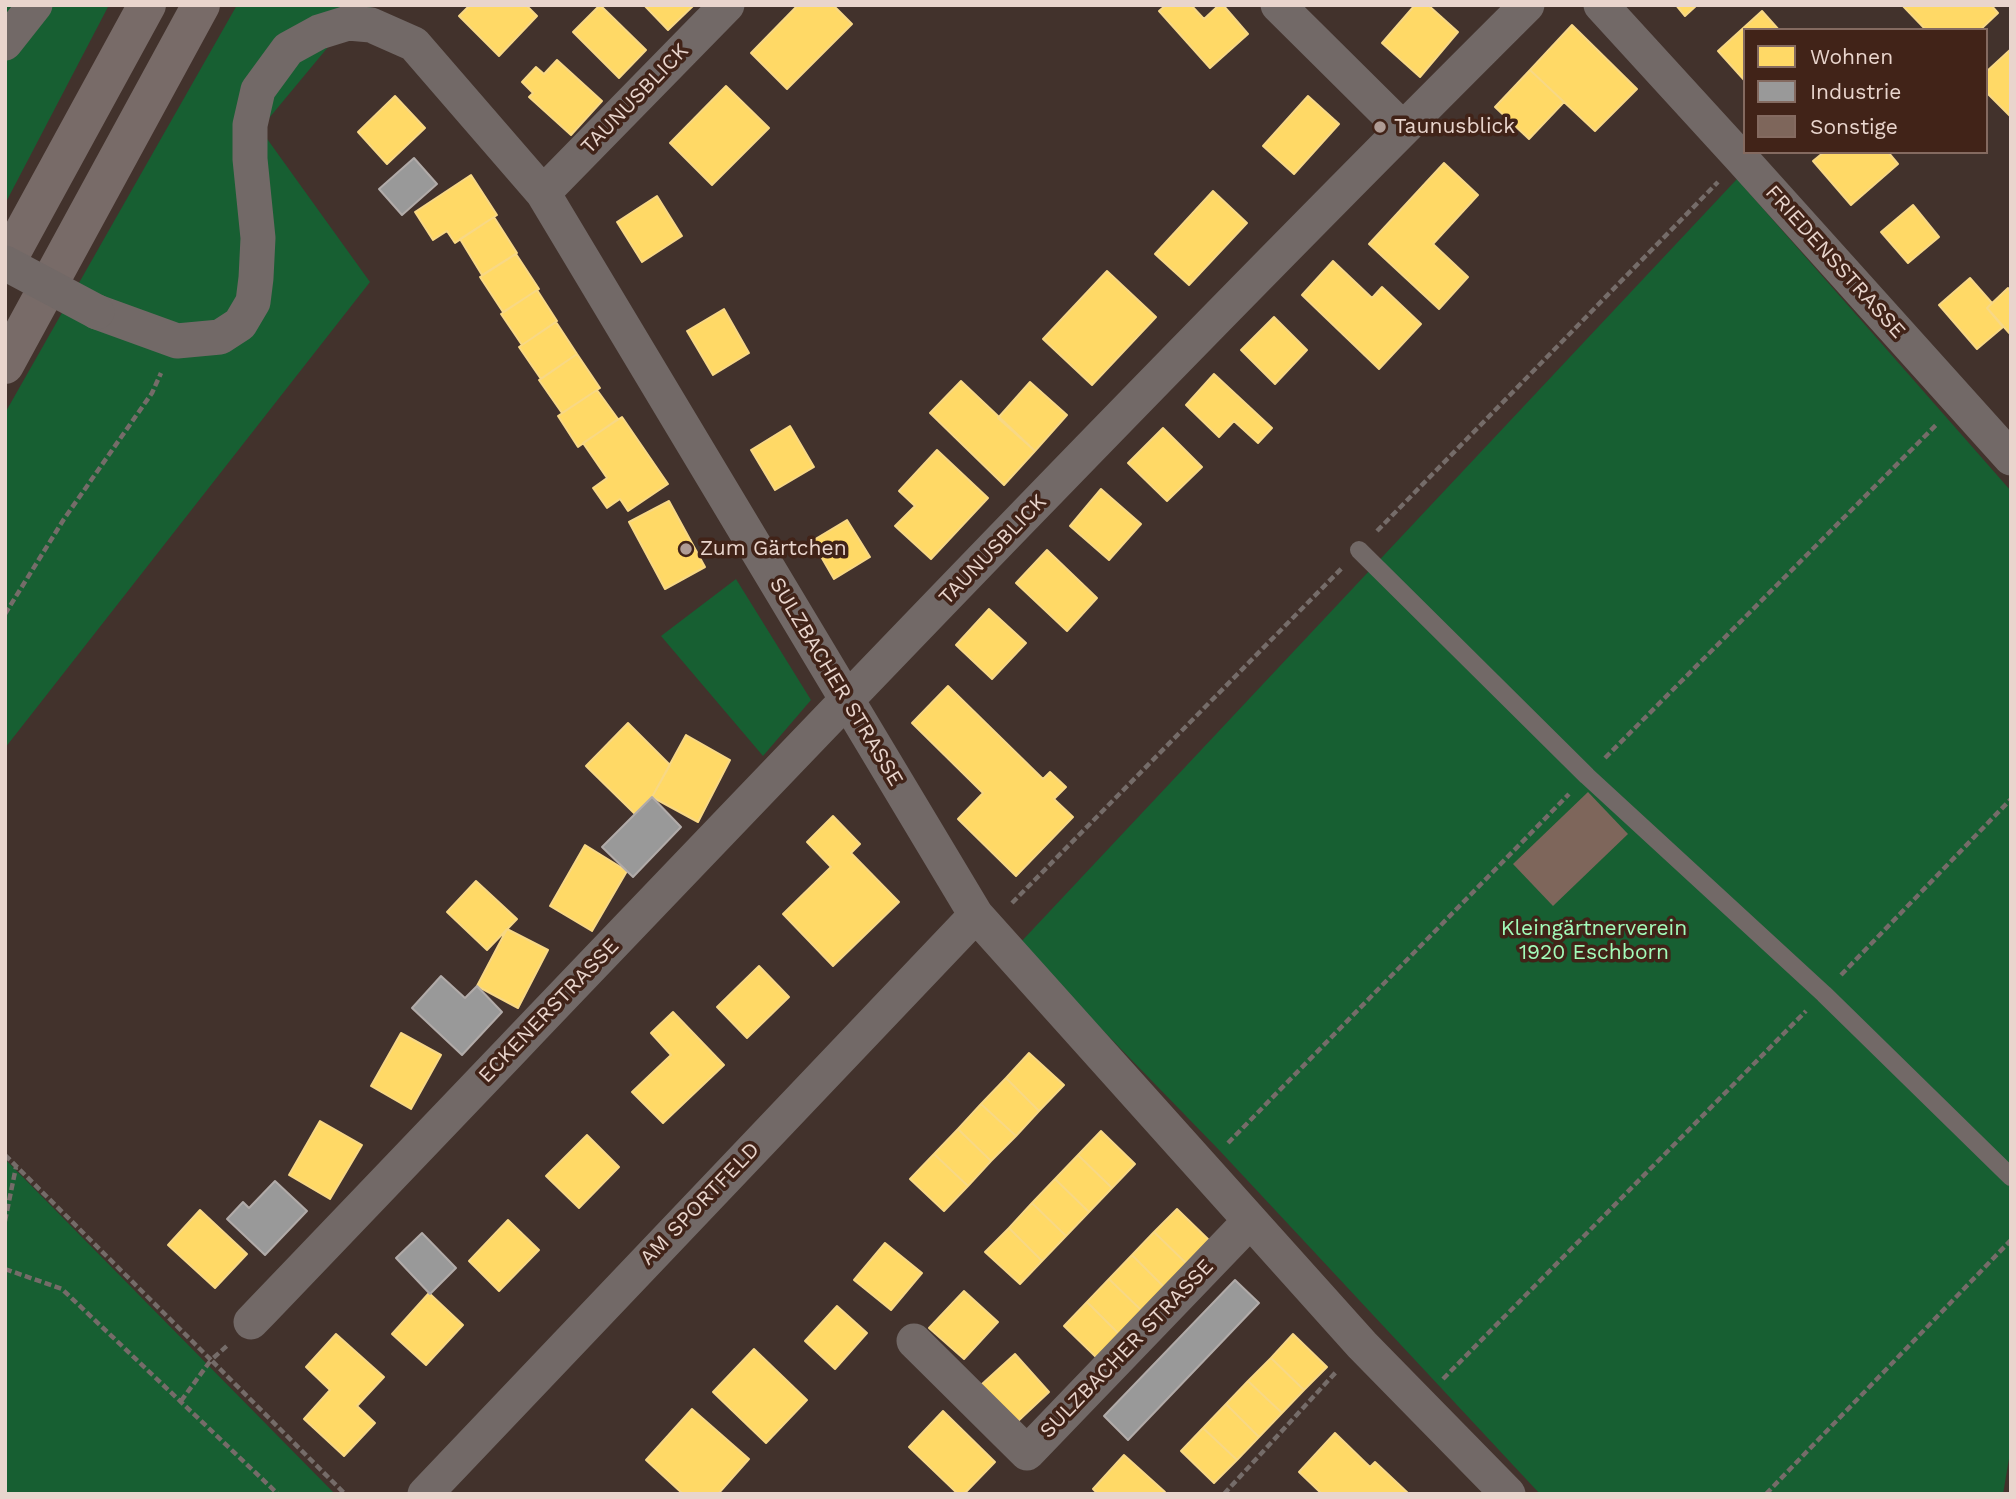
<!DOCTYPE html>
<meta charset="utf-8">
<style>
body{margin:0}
#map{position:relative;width:2016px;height:1499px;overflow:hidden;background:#42322c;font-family:"Work Sans",sans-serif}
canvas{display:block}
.frame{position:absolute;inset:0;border:7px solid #e9d5cd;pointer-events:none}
.legend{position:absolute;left:1743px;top:28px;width:245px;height:126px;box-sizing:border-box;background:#412318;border:2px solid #846a60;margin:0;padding:9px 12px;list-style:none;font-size:21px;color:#e9d5cd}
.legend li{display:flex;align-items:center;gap:14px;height:35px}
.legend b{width:35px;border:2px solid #846a60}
</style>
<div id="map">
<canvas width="2016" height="1499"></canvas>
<div class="frame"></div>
<ul class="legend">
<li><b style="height:19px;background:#ffd966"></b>Wohnen</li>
<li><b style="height:19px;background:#999"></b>Industrie</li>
<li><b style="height:19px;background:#7e665b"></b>Sonstige</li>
</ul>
</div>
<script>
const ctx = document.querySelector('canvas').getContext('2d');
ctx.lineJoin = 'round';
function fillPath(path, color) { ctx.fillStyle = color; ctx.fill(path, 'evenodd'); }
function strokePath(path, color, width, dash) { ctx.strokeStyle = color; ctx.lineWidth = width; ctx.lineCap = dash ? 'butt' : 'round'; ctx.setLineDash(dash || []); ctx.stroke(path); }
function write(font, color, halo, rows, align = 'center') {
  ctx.font = font + ' "Work Sans",sans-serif'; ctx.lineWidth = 7; ctx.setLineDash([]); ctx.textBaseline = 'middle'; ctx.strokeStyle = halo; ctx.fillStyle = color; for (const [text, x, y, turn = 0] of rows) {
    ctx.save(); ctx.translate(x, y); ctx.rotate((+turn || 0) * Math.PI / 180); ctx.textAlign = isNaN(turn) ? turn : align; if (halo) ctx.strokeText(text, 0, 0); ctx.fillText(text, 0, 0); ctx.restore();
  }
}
const green = new Path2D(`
 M5,5H109L5,204Z
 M237,5H375L348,23L260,129L370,282L5,748V413Z
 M1737,179L2011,491V1447L2003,1494H1540L1220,1151L1019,944Z
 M736,579L811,700L763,756L661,636Z
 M5,1159L335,1494H5Z`);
const homes = new Path2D(`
 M470,5H526L537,16L499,56L459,16Z
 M600,5L646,50L619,78L573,32Z
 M644,5H694L668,30Z
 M798,5H833L852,24L787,89L751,53Z
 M1166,5H1191L1204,19L1219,5H1223L1248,34L1210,68L1159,11Z
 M1415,5H1428L1458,32L1420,77L1382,43Z
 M1676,5H1697L1685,16Z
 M1902,5H1991L1998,13L1980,30H1926Z
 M1762,11L1779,30H1745V81L1718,51Z
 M1572,25L1637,89L1595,131L1530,70Z
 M2011,49V117L1986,92V72Z
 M557,60L602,101L571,135L529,97L533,93L522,82L536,67L544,74Z
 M1530,70L1564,102L1529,139L1495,107Z
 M726,86L769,128L712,185L670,143Z
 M395,96L425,128L387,164L358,132Z
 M1308,96L1339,124L1294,174L1263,146Z
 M1824,152H1888L1898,164L1851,205L1813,161Z
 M1444,163L1478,195L1433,244L1468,277L1439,309L1369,244Z
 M471,175L497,215L455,243L447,231L433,240L415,212Z
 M1213,191L1247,223L1189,285L1155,254Z
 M657,196L682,236L642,262L617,222Z
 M1913,205L1939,237L1908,263L1881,232Z
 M494,217L517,253L482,275L460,239Z
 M516,254L539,289L503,312L480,277Z
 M1333,261L1372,298L1382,287L1421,324L1379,369L1302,295Z
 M1107,271L1156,317L1092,385L1043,339Z
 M1970,278L1992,303L1987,308L2003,327L1977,349L1939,305Z
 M2008,288L2011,292V335L1987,308Z
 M537,290L557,321L522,345L501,314Z
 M724,309L749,353L713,375L687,331Z
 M1274,317L1307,350L1275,384L1241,350Z
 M556,322L577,354L541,379L519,347Z
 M577,354L600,388L562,413L539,380Z
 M1214,374L1272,428L1258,443L1234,421L1219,437L1186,405Z
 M961,381L1035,451L1004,485L930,413Z
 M1030,382L1067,415L1035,451L998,418Z
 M597,390L618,419L578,447L558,416Z
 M622,417L668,484L628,511L620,499L607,508L593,488L607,478L583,443Z
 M790,426L814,467L775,490L751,450Z
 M1163,428L1202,467L1167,501L1128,463Z
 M937,450L988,498L931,559L895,526L915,506L899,491Z
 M1101,489L1141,524L1109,560L1070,526Z
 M669,501L705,567L665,589L629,522Z
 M847,520L870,557L834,579L812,541Z
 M1047,550L1097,598L1067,631L1016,583Z
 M989,609L1026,643L992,679L956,645Z
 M948,686L1043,779L1050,772L1066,787L1054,799L1073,817L1016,876L958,819L983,793L912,723Z
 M628,723L670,765L652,797L635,814L586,766Z
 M686,735L730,760L698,822L652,797Z
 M833,816L860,844L851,853L899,902L833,966L783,914L831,867L807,842Z
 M585,845L627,871L592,931L550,906Z
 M476,881L517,919L487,950L447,912Z
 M507,929L548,950L518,1008L477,986Z
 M759,966L789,997L747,1038L717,1007Z
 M673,1012L724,1065L663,1123L632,1092L671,1055L651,1033Z
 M401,1033L441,1055L411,1109L371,1086Z
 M1029,1053L1064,1085L1039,1111L1006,1078Z
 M1006,1078L1039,1111L1016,1136L981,1104Z
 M981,1104L1016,1136L991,1161L958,1129Z
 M320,1121L362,1145L330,1199L289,1175Z
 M958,1129L991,1161L968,1186L934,1154Z
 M1101,1131L1135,1164L1112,1188L1078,1155Z
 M587,1135L619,1167L579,1208L546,1176Z
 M934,1154L968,1186L944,1211L910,1179Z
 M1078,1155L1112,1188L1089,1212L1055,1179Z
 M1055,1179L1089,1212L1066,1236L1032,1203Z
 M1032,1203L1066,1236L1042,1261L1009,1228Z
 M1177,1209L1211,1242L1188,1265L1154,1232Z
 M200,1210L247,1254L215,1288L168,1245Z
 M508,1220L539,1250L499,1291L469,1261Z
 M1009,1228L1042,1261L1020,1284L985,1252Z
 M1154,1232L1188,1265L1166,1289L1132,1255Z
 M885,1243L922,1273L891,1310L854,1280Z
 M1132,1255L1166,1289L1143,1312L1109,1279Z
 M1109,1279L1143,1312L1120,1335L1087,1302Z
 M964,1291L998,1322L964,1359L929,1328Z
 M429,1293L463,1325L426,1365L392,1334Z
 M1087,1302L1120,1335L1098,1359L1064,1326Z
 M837,1306L867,1333L835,1369L805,1341Z
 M336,1334L384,1377L357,1406L375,1423L344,1456L304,1419L330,1390L306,1367Z
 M1293,1334L1327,1367L1304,1390L1271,1358Z
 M754,1349L807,1400L766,1443L713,1392Z
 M1015,1354L1049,1392L1016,1423L981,1385Z
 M1271,1358L1304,1390L1282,1413L1248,1381Z
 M1248,1381L1282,1413L1259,1437L1226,1404Z
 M1226,1404L1259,1437L1237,1460L1203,1428Z
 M692,1409L749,1459L718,1494H683L646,1460Z
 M943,1411L995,1462L964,1494H958L909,1447Z
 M1203,1428L1237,1460L1214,1483L1181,1451Z
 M1335,1433L1370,1467L1375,1462L1409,1494H1322L1299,1472Z
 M1124,1455L1165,1492L1163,1494H1098L1093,1489Z`);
const industry = new Path2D(`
 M414,158L437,184L402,215L379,189Z
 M652,797L681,827L633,877L602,847Z
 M441,976L465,998L477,986L502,1012L462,1055L412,1008Z
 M275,1181L307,1211L265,1255L227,1219L243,1202L249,1208Z
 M422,1233L456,1268L430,1294L396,1258Z
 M1235,1280L1259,1303L1128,1440L1104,1416Z`);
const building = new Path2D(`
 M1588,792L1628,834L1553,906L1513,864Z`);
const path = new Path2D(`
 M1377,531L1718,182
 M5,614L64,519L152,393L161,373
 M1605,758L1937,424
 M1012,903L1342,568
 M1841,975L2011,799
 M1228,1143L1569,794
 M5,1155L211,1360L228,1345
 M5,1221L16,1167
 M5,1269L62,1289L278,1494
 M1443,1379L1806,1011
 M181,1401L211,1360L345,1494
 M1224,1494L1337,1371
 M1766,1494L2011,1240`);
const service = new Path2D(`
 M1359,550L1587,776L1824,994L2011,1177`);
const minor = new Path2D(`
 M1278,5L1403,129
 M1601,5L1741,158L2011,458
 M5,43L35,5
 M543,193L727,5
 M97,312L177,341L220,337L240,324L253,302L256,278L258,238L250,159V125L258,90L288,49L319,32L348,23L371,25L414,44L543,193L976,915L1362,1345L1508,1494
 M251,1322C674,881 1094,436 1527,5
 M914,1341L1027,1453L1250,1221
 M425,1494L976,915`);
const trunk = new Path2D(`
 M5,265L147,5
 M5,365L201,5`);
const minorBridge = new Path2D(`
 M5,263L97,312`);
const markers = [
 [1380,127,7,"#af9c95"],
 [686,549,7,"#af9c95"]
];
const streetNames = [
 ["TAUNUSBLICK",635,99,-46],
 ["FRIEDENSSTRASSE",1835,262,48],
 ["TAUNUSBLICK",993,550,-46],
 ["SULZBACHER STRASSE",836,682,59],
 ["ECKENERSTRASSE",549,1011,-46],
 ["AM SPORTFELD",700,1204,-46],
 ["SULZBACHER STRASSE",1127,1349,-46]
];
const poiNames = [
 ["Taunusblick",1394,127],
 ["Zum Gärtchen",700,549]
];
const parkNames = [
 ["Kleingärtnerverein",1594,929],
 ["1920 Eschborn",1594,953]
];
fillPath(green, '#175f32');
fillPath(homes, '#ffd966');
strokePath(homes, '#f8d885', 2);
fillPath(industry, '#999');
strokePath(industry, '#b1aba9', 2);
fillPath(building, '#7e665b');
strokePath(path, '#756c69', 4.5, [7, 3.5]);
strokePath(service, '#726967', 18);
strokePath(minor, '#726967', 35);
strokePath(trunk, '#786b68', 38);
strokePath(minorBridge, '#726967', 35);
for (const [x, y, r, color] of markers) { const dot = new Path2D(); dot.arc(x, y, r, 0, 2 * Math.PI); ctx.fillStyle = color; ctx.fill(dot); strokePath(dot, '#412318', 2.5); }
write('21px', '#e9d5cd', '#412318', streetNames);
write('21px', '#e9d5cd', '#412318', poiNames, 'left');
write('21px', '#a3fcba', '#412318', parkNames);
</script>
